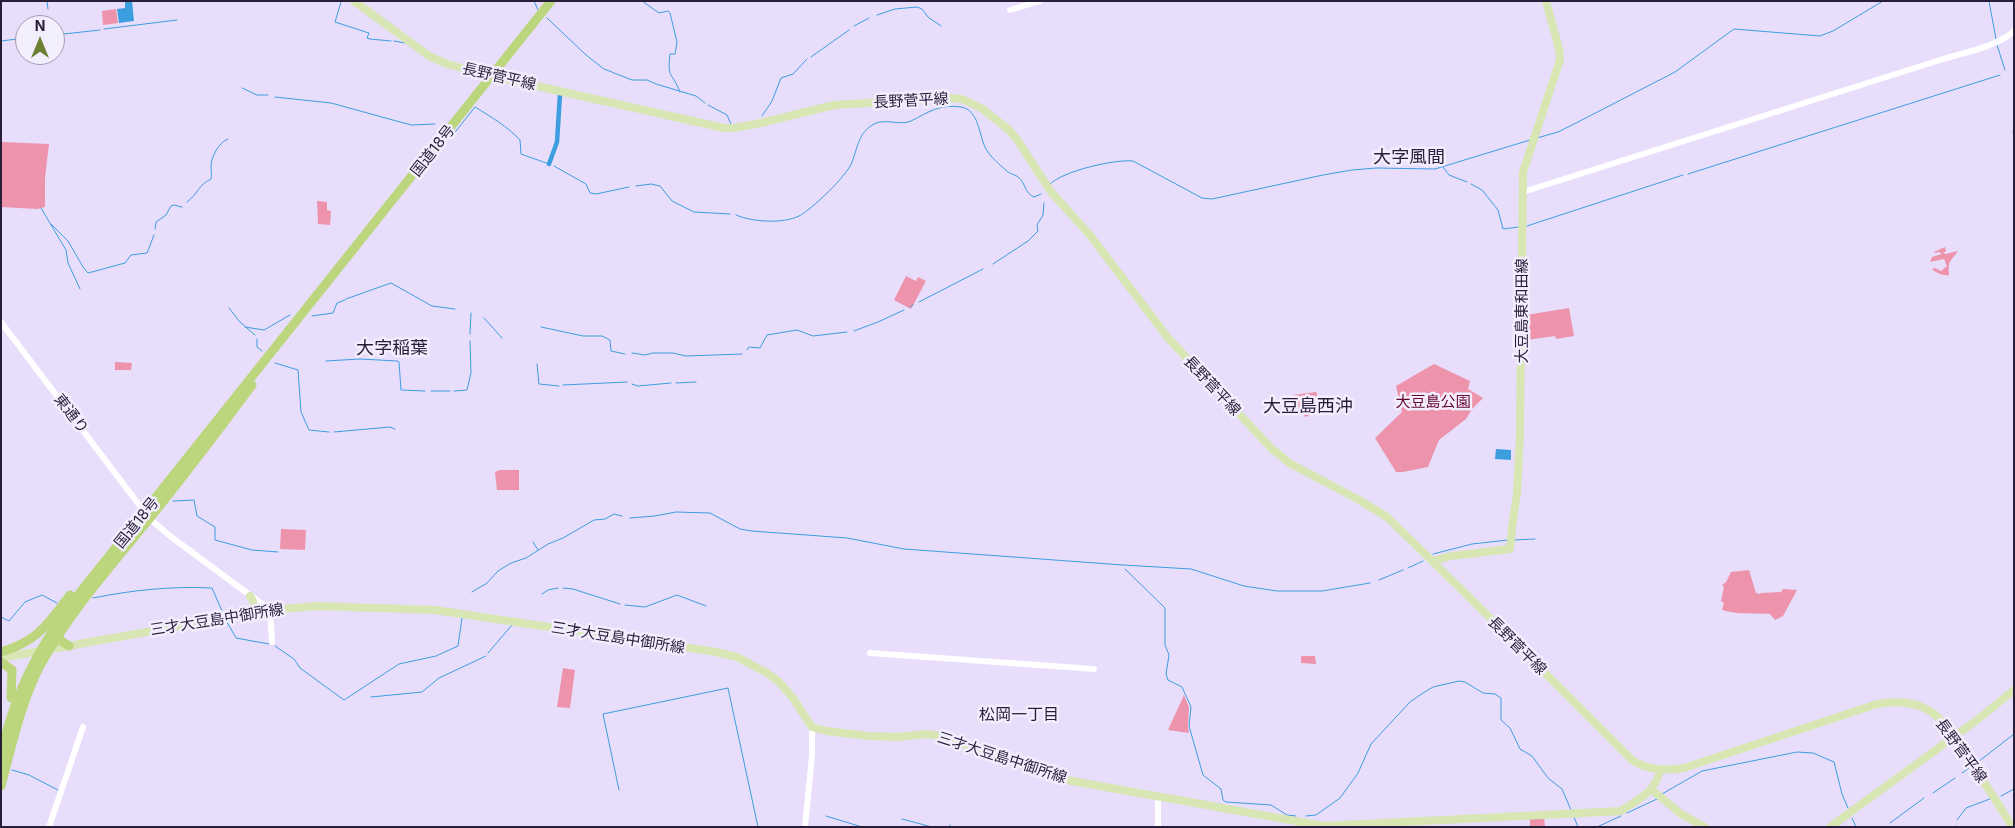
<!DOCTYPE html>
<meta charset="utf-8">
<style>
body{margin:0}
#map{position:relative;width:2015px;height:828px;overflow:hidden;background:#e8ddfb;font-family:Inter,sans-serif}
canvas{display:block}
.frame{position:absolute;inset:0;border:2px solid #291e39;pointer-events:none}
.north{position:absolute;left:15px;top:15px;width:50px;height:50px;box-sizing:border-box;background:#f3eefd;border:1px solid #a29baf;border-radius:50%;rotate:0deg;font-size:14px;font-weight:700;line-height:20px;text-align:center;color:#291e39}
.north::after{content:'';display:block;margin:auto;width:18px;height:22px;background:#6b8031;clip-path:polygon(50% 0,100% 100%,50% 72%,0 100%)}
</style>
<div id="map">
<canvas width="2015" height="828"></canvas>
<div class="frame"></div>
<div class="north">N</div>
</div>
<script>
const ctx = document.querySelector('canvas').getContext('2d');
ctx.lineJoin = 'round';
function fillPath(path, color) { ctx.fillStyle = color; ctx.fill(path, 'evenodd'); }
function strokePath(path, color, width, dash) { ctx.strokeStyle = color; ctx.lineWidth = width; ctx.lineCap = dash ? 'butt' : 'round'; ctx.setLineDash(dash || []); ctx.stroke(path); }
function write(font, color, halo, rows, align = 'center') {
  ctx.font = font + ' Inter,"Noto Sans JP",sans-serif'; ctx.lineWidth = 5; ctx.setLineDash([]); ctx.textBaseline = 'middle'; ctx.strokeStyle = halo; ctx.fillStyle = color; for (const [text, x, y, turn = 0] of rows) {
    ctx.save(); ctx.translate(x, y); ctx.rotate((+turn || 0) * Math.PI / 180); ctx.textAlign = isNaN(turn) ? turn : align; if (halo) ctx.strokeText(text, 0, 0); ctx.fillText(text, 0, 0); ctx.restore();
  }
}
const green = new Path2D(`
 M116,9L118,23L103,25L102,11Z
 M1,142L49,144L45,178V207L37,209L1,207Z
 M317,201L327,202V210L331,211L330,225L318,224Z
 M1945,247L1946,252H1943L1945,254L1958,251C1950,263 1948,259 1949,275C1944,276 1936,273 1932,269L1935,268L1941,271L1947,266L1944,259L1930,262L1932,257L1942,254L1939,252L1934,253V252Z
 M906,276L916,281L918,277L926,281L911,309L894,300Z
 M1569,308L1574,336L1556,339L1555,336L1526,340V315Z
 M115,362L132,363L131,370H115Z
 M1434,364L1470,381L1468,389L1483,398L1472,409L1466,419L1439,440L1428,467L1403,472H1396L1375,438L1402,412L1396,386Z
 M1316,392L1323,410L1305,417L1302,409H1294L1293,395Z
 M499,470H519V490H497L495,472Z
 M281,529L306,530L305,550L280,549Z
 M1749,570L1756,593L1760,594L1761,593L1781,592L1783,589L1797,590L1783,616L1775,620L1770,614C1753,613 1738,615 1722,610L1724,603L1721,601L1724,587L1722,585L1726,582L1731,572Z
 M1301,656H1315L1316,664L1301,663Z
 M563,668L575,670L570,708L557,707Z
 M1184,695L1189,707L1188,727L1189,733L1168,730Z
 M1530,817L1544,818L1545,826L1530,827Z`);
const water = new Path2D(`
 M132,1L134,21L119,23L117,9L125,8V2Z
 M1496,449L1511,450V460L1495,459Z`);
const stream = new Path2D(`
 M47,1L48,9
 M339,1L341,2L335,22L369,33L367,38L370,39L391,41
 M534,1L538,10
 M642,1L659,13L668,11L670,13L677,42L675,54H670C667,80 672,71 680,92
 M1989,1L1996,39
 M877,15L895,9L917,7L922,9L928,17L941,26
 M547,18L586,55L604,69L632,80H647L656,84L696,96L705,103
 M854,26L869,18
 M104,29L177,20
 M55,35L100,30
 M1,41L25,38
 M394,41L405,43
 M1997,45L2005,70
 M811,57L849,30
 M242,88L257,95H268
 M275,97L331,103L411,125L435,124
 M708,105L727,115L731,124
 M762,116L772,101L781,78L793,74L807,59
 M2013,133L2014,129
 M452,136L475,107C491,117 507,126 520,140L521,154L549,164
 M1537,138L1558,132L1576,123L1675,72L1734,29L1820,36L1833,31L1883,1
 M554,166L586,184L590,193L596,194L629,187
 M1443,167L1449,175L1467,182
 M1688,174L2000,75
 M1050,184C1063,171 1115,159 1133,161L1202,198L1212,199L1323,175L1352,170L1376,168L1435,169L1530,140
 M1471,184L1482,190L1498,210L1503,229L1519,227
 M636,186L651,184L660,186L672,201L694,212L730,214
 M187,202C199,193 198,185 211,179C212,174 211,172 211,166C211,157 219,142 228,139
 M41,208L66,250L68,263L80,289
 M736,215C752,222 783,224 799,216C811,210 848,175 852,162C858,147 858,133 874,124C885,118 900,126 911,121C929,112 939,104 961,107C979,110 979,135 985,147C989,156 1001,166 1008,172C1011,174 1016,175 1018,177C1026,183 1024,193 1034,197L1041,194
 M51,224L68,241L83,267L88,273L125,263L131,255L147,253L154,235
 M1527,226L1683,175
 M155,229L156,222L166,215L171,206L174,205L182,207
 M993,264L1028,241L1038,231L1037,225L1043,215L1044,203
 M346,299L391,283L432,306L455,309
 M919,302L983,269
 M910,307L913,305
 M229,308L240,322L255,335
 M312,316L333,313L337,303L345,300
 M484,318L502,338
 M245,327L264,330L290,315
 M541,327L583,336H602L610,340L611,351L625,354
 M854,331L878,322L904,310
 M470,334L471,313
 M257,339V347L262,351
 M747,350L749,347L760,348L767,335L797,330L813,336L847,332
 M632,353L645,355L653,353H673L686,356L742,354
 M326,361L360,359L397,361L399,362L401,390L425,391
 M275,363L298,370L301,412L309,430L329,432
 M537,364L539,384L559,386
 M676,383L696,382
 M632,384L638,386L671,383
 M563,385L627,382
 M431,391H450
 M454,391L467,390L471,373L470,341
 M334,432L390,427L395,429
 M173,501L194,500L197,516L215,527V540L252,550L278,552
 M630,518L655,516L676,512L710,513L740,529L752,531L847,538L904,549L1123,565
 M1514,540L1535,539
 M533,542L538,550
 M1433,554L1472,544L1508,540
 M1123,565L1191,569L1244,586L1277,591H1322L1370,583
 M1408,568L1423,561
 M1125,569L1165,608V645L1169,655L1166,674L1168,680L1182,687L1191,707L1189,726L1203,775L1221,789L1223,800L1226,802L1271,805L1287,815L1296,816
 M1379,580L1403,570
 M563,588L573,589L620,604
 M472,592L487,583L498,571L511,563L526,558L548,544L563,538L594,520L605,519L614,514L622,516
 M542,594L548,590L558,588
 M93,598C133,590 171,586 212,588L222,611
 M625,605L645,607L677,595L706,606
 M1,617L9,621L25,602L42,595L57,603
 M227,622L236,638L269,644
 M275,646L294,659L300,668L344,700L399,664L436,656L458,646L462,618
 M488,653L512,625
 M371,697L422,692L439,678L486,656
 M1978,762L2014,734
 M12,770L29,775L58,790
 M1962,773L1969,768
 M619,790L603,714L728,688L758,827
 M1933,793L1955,778
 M1662,794L1702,771L1797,752L1813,753L1834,762L1842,794L1848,808
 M2001,796L2014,789
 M1627,813L1657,799
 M826,816L862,827
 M1306,816L1316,815L1340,798L1358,773L1371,744L1410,702L1423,693L1433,687L1459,681L1465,682L1483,693L1495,694L1501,698V720L1510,728L1520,749L1532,756L1548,778L1562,789L1571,810
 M1574,817L1578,827
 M1852,818L1856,827
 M902,819L932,827
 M1957,820L1966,808L1990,799
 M1890,823L1924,798
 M950,827V825
 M954,827H955
 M1597,827L1621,816
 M1956,827V826`);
const canal = new Path2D(`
 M549,164L557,142L560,94`);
const minor = new Path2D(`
 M1010,10L1040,1
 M1523,192L1940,60C1962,53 1997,47 2014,31
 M1,322L149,518L170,536L270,610L272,642
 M870,653L1094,669
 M49,827L83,727
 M805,827L812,756V727
 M1158,827V796`);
const major = new Path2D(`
 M354,1L429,56L447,64L492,76L724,128H734L761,123L834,105L951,98L962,99L981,108L1008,129L1016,138L1051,192L1089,234L1169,339L1272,449L1291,464L1361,501L1387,517L1467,595L1633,761C1650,770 1664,771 1684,768L1877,704C1895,701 1914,701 1930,711C1944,720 1952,736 1961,749C1979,775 1997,800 2012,827
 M1433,561L1451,556L1510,549L1512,528L1517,493L1520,434L1523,172L1560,60L1559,49L1546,1
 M249,613C255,607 255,603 250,596
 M1,658L270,610L317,606L435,610L716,652L737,657L767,673L778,681L793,698L812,727L826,731L868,736L898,737L926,734L940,736L1061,779L1323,826L1621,811C1638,799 1655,793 1660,770
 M1652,790L1681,814L1705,827
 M1830,827L1977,720L2014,690`);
const highway = new Path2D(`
 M59,634L60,640L69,646
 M1,652C38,641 48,624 70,595
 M1,662L12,670L11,698
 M1,753C15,694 35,654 70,605L551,1
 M1,770L6,747
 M1,786C12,745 21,702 41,664C71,610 112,565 150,518C185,474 219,430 252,385`);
const streetNames = [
 ["長野菅平線",499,77,13],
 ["長野菅平線",911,101,-3],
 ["国道18号",433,151,-52],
 ["大豆島東和田線",1522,311,-90],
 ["長野菅平線",1212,386,47],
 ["東通り",71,414,52],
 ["国道18号",137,523,-51],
 ["三才大豆島中御所線",217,620,-9],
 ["三才大豆島中御所線",618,638,9],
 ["長野菅平線",1517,646,45],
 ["長野菅平線",1961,751,54],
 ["三才大豆島中御所線",1002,758,18]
];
const parkNames = [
 ["大豆島公園",1433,402]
];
const neighbourhoodNames = [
 ["松岡一丁目",1019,715]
];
const quarterNames = [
 ["大字風間",1409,158],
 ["大字稲葉",392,349],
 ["大豆島西沖",1308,407]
];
fillPath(green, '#ed94ac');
fillPath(water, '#3c9edf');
strokePath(stream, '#3c9edf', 1);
strokePath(canal, '#3c9edf', 4.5);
strokePath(minor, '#fff', 6);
strokePath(major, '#d7e6b2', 8);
strokePath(highway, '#bcd67e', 9);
write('15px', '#291e39', '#f3eefd', streetNames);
write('15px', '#65032f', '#f3eefd', parkNames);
write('16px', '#291e39', '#f3eefd', neighbourhoodNames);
write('18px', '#291e39', '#f3eefd', quarterNames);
</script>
